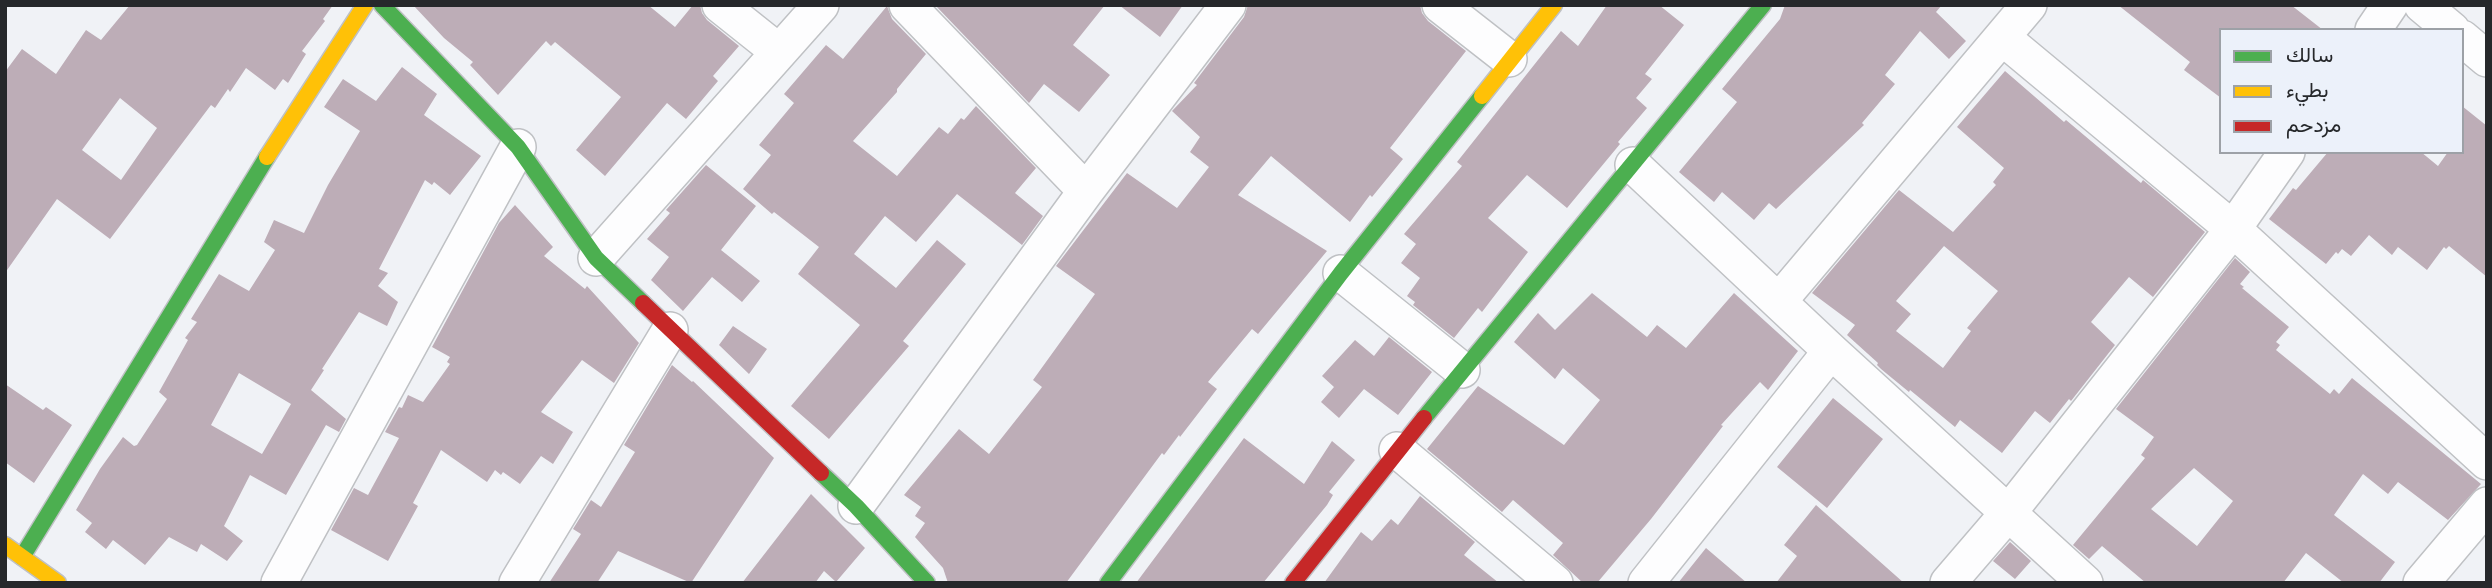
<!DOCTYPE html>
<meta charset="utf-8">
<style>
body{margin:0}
#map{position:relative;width:2492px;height:588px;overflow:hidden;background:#f0f2f6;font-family:"Work Sans",Vazirmatn,sans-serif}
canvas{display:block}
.frame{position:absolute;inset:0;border:7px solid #26282b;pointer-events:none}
.legend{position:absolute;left:2219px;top:28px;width:245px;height:126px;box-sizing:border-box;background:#ecf1fa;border:2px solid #9da1a7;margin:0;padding:9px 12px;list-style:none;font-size:21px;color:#26282b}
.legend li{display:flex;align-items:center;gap:14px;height:35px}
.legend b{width:35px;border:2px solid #9da1a7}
</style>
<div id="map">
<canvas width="2492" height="588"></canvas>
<div class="frame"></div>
<ul class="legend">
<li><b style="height:9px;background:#4caf50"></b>سالك</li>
<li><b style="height:9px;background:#ffc107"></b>بطيء</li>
<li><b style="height:9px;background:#c62828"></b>مزدحم</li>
</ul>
</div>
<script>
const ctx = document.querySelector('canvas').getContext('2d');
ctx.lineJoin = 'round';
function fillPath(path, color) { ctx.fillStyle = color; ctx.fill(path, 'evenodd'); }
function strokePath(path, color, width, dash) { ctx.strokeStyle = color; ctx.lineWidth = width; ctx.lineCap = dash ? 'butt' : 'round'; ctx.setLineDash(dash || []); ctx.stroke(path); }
const building = new Path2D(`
 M130,5H333L323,19L325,21L302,51L306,54L288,83L283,79L275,90L246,68L230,92L228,89L215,108L211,105L110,239L57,199L5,273V72L22,49L56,74L86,30L101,40ZM120,98L157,128L121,180L82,150Z
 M413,5H648L675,27L693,5H700L702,13L707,20L739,46L713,76L718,81L686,119L667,103L605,176L576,150L621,97L555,42L551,46L546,41L498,95L470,65L473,62L444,38Z
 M935,5H1105L1073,45L1110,75L1079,112L1044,84L1029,103Z
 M1119,5H1183L1160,37Z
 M1248,5H1420L1422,13L1428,21L1466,51L1390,148L1403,159L1372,197L1370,195L1350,222L1271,156L1238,195L1327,251L1258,334L1252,329L1208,382L1217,389L1180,437L1179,435L1164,455L1162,453L1066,583H948L943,568L915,537L925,523L915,516L921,507L904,495L959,429L989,454L1042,387L1033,380L1095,294L1056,266L1127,173L1177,208L1209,167L1190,152L1200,137L1172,111L1197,85L1194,83L1244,17Z
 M1607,5H1659L1684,25L1645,74L1652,79L1636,98L1647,108L1618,142L1620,144L1567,208L1527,175L1488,218L1528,252L1482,312L1478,308L1454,338L1413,305L1415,302L1407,296L1420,278L1401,263L1416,244L1404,234L1462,166L1457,162L1561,31L1578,46Z
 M1785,5H1942L1936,12L1966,41L1949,59L1920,31L1885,75L1895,84L1862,123L1864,125L1776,209L1769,203L1754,220L1722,192L1714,202L1679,172L1737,102L1722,89L1780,19Z
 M2118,5H2291L2323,30H2221V98L2184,70L2190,62Z
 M887,6L892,19L926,54L897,89V92L853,141L897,176L939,127L948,134L961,118L964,120L976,106L1036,168L1015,193L1043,216L1022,245L957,194L916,242L885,216L854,254L896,288L937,240L966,264L903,341L909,346L829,439L791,406L860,325L798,274L819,247L774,212L772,214L743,189L771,155L759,145L794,103L784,94L826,45L843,59Z
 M402,67L437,94L424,115L481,156L450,195L434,182L432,185L425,180L379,269L388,273L378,286L398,302L387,326L359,312L322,369L324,370L311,390L346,419L339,432L326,425L286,495L250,475L224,526L243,541L227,561L201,544L197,552L169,537L145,565L113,540L106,549L85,532L92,523L76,510L100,469L123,437L134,446L137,445L167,399L159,392L188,340L185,338L197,322L191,319L219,274L249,291L275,250L264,242L274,220L304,233L328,185L360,131L324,107L343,79L376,101ZM239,373L291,404L262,454L211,425Z
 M2005,71L2064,122L2066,120L2141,183L2143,180L2205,232L2153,297L2129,277L2091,322L2115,345L2071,401L2069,399L2050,423L2035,411L2002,453L1960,420L1955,427L1910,390L1909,392L1881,369L1877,365L1878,363L1847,335L1855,325L1812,293L1899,190L1953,232L1996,185L1993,182L2004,168L1957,127ZM1944,246L1998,291L1967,328L1971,331L1943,368L1896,331L1911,314L1896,301Z
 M2462,106L2487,126V277L2449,246L2446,249L2444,247L2427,270L2398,247L2392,255L2369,235L2351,256L2342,249L2338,254L2336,252L2326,264L2269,219L2293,188L2296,190L2328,152H2421L2438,166L2448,152H2462Z
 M706,165L756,206L721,250L760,281L742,302L712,277L683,311L651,280L669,257L647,239L670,213L666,210Z
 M515,205L553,247L544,256L585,289L587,286L639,343L614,383L582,360L541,412L573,432L553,464L541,456L520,484L503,472L501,475L495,470L487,482L441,450L413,503L418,506L388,561L331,530L354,488L368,495L399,438L385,432L399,407L402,408L408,395L423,402L450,364L447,362L450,357L432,347L499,223Z
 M2235,258L2250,272L2240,284L2244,287L2242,288L2289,327L2276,342L2280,345L2276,350L2330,394L2334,389L2339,394L2352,378L2481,484L2448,520L2398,482L2388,494L2363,474L2334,515L2395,562L2379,583H2344L2306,553L2283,583H2146L2102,546L2089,559L2073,545L2145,458L2141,455L2154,437L2116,409ZM2194,468L2233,501L2197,546L2151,509Z
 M1592,293L1647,337L1657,325L1686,348L1734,293L1798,351L1768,390L1760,382L1721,425L1723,426L1651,519L1597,583H1583L1553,555L1563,543L1513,500L1502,512L1427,449L1478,386L1564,445L1600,400L1563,368L1555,379L1514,342L1538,313L1555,330Z
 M733,326L767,349L749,374L719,345Z
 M1389,337L1432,372L1398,415L1364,389L1339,418L1321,402L1334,387L1322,376L1355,340L1374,356Z
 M672,365L692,382L693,381L774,458L691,583L618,551L597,583H549L581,534L573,529L591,500L601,507L635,452L624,445Z
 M5,384L43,410L46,407L72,425L34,483L5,462Z
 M1833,398L1883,439L1827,508L1777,467Z
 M1244,438L1304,484L1332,441L1355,460L1329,492L1333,495L1327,505L1263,583H1136Z
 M811,494L865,548L836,582L824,571L815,583H742Z
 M1420,496L1475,542L1464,555L1499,583H1324L1361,532L1372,541L1391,519L1398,525Z
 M1816,505L1904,583H1776L1797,556L1784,545Z
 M2010,542L2031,561L2015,579L1993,561Z
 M1706,548L1747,583H1678Z`);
const street = new Path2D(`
 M720,5L779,52
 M907,5L1086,191
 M1440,5L1509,59
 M2422,5L2452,30
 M2373,30L2390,5
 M2003,38L2233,229L2487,462
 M2462,38L2487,59
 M1633,165L1831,351L2085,583
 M596,258L821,5
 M1341,273L1462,370
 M1779,301L2029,5
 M1397,450L1555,583
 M856,506L1086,191L1228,5
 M279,583L518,147
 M517,583L670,330
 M1646,583L1831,351
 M1948,583L2009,512L2233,229L2287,152
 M2421,583L2487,505`);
const fast = new Path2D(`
 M382,5L518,147L596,258L643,303
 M1424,418L1763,5
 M821,473L856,506L927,583
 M22,557L267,157
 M1108,583L1341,273L1482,96`);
const slow = new Path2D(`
 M1482,96L1554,5
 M267,157L365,5
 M5,545L58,583`);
const jam = new Path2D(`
 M643,303L821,473
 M1293,583L1424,418`);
fillPath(building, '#bdadb7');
strokePath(street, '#bfc1c4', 38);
strokePath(fast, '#bfc1c4', 19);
strokePath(slow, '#bfc1c4', 19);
strokePath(jam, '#bfc1c4', 19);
strokePath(street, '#fdfdfe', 35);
strokePath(fast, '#4caf50', 16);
strokePath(slow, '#ffc107', 16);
strokePath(jam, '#c62828', 16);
</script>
